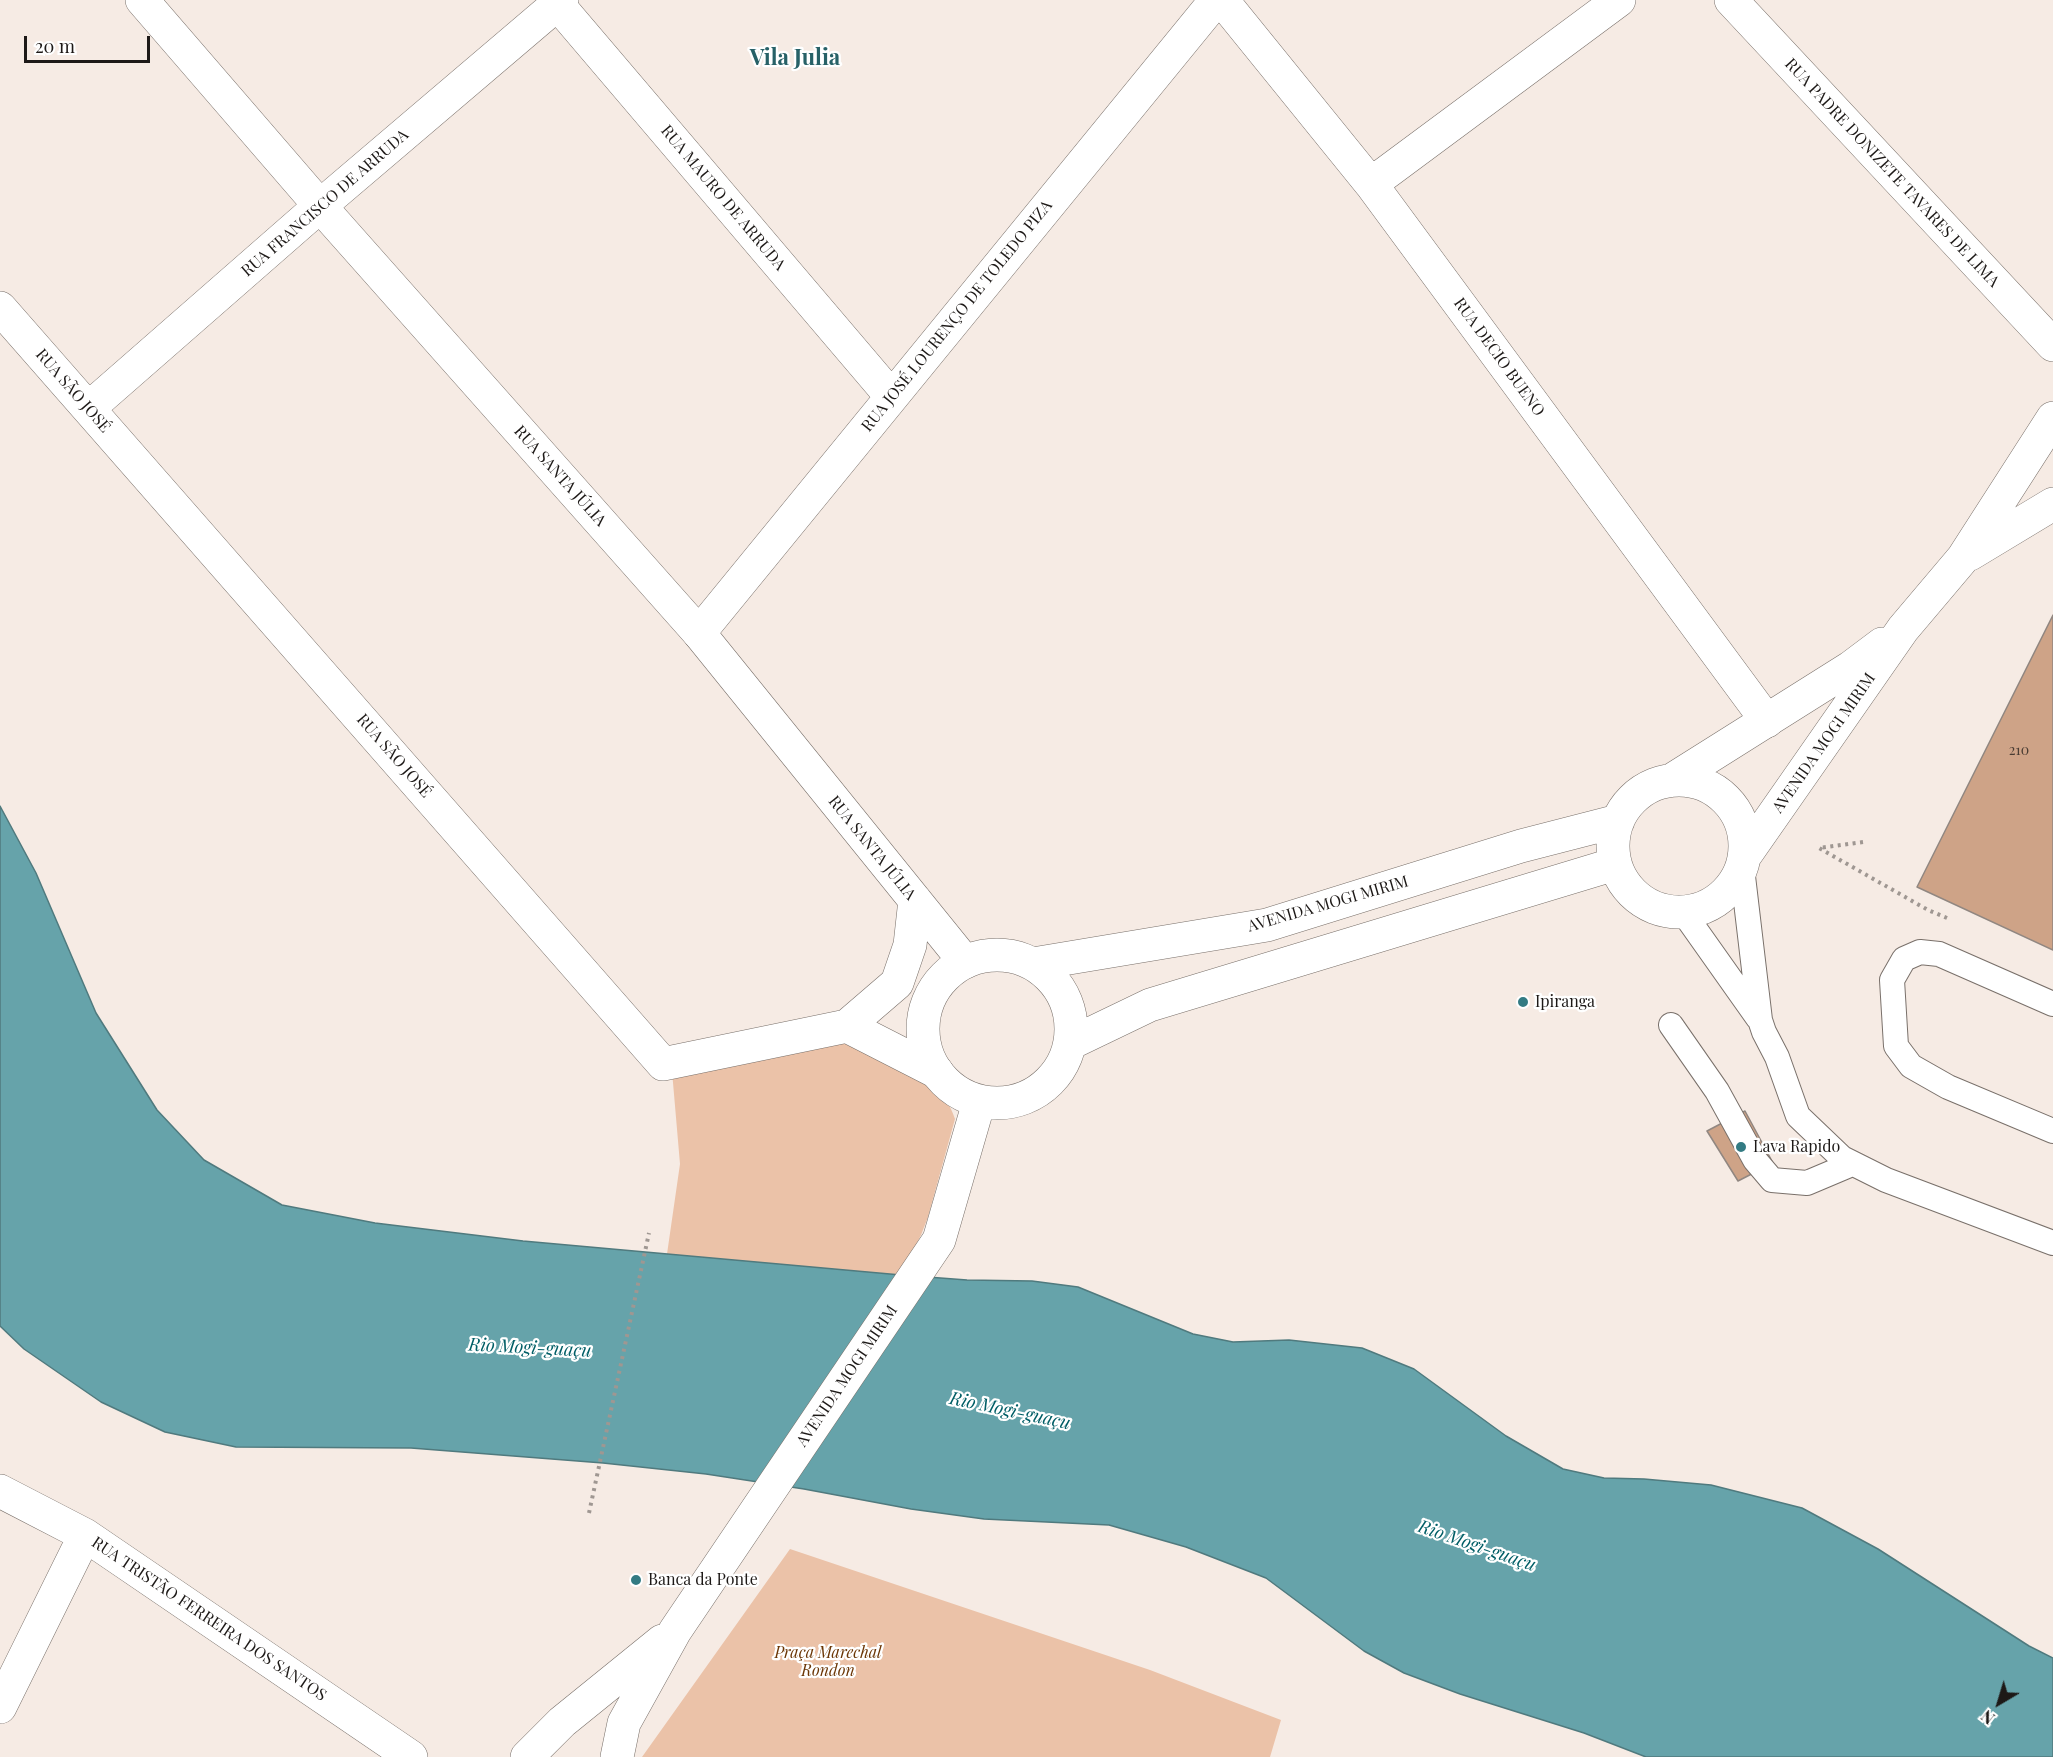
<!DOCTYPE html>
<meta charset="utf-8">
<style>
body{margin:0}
#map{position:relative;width:2053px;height:1757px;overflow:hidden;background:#f6ebe4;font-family:"Playfair Display",serif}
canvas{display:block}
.north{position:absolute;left:1969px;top:1673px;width:60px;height:60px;-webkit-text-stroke:4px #fff;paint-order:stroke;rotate:218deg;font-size:16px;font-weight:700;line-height:24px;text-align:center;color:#1d1917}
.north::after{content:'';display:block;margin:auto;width:21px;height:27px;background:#1d1917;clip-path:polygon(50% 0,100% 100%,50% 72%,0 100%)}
.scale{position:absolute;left:24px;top:36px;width:126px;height:27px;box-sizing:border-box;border:3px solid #1d1917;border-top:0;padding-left:8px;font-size:18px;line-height:21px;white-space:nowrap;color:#1d1917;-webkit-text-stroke:4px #fff;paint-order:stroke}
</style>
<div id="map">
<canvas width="2053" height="1757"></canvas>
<div class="north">N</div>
<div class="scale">20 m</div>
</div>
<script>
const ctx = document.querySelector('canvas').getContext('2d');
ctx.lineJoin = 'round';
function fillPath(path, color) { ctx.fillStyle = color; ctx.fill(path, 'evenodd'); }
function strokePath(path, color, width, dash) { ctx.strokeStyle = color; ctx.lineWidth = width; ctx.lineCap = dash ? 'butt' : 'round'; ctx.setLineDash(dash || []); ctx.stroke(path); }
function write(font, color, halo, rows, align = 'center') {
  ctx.font = font + ' "Playfair Display",serif'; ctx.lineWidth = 4.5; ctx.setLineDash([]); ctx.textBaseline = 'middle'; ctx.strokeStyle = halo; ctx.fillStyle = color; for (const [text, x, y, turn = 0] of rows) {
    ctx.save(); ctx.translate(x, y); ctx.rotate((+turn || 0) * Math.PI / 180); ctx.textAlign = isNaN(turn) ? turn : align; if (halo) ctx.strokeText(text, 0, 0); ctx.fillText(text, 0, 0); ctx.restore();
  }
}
const green = new Path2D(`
 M844,1040L933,1085C944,1096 950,1104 955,1119L928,1217L921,1235L901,1275L667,1254L680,1164L672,1071Z
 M790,1549L1150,1670L1281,1720L1270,1757H642Z`);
const water = new Path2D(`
 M0,806L36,873L96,1013L157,1110L204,1160L282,1205L375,1223L523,1241L901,1275L967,1280L1032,1281L1078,1287L1193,1334L1233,1342L1289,1340L1362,1348L1414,1369L1506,1436L1563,1469L1604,1478L1644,1479L1711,1485L1802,1508L1878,1549L2029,1646L2053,1658V1757H1646L1584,1733L1460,1694L1404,1673L1364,1651L1266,1578L1186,1547L1109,1525L984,1519L911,1509L804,1489L706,1474L603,1463L411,1448L236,1447L165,1432L101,1402L24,1349L0,1326Z`);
const building = new Path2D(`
 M2053,615V950L1917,887Z
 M1745,1111L1773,1163L1738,1181L1707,1131Z`);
const path = new Path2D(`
 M1863,842L1819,848L1928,910L1947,918
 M589,1513L649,1233`);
const lane = new Path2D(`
 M1742,868L1760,1020L1764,1032L1777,1057L1798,1116L1842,1158L1886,1180L2053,1243
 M1683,912L1758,1018
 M2053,1004L1939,954L1920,952L1904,959L1892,980L1896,1046L1911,1066L1948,1087L2053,1131
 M1671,1025L1717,1091L1755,1160L1772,1180L1807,1183L1852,1164`);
const street = new Path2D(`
 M554,0L891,396
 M1222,0L1371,184L1767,721
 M1371,184L1619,0
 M699,633L1216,0`);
const secondary = new Path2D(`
 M142,0L320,206L699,633L965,962
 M1731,0L2053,345
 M0,308L663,1064L847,1026L897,983L910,945L915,900
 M89,408L320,206L562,0
 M847,1026L937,1072
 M0,1491L85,1535L411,1757
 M0,1707L85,1535`);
const primary = new Path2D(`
 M1970,554L2053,504
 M1672,780L1850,668L1882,644
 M1613 846a66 66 0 1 1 132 0a66 66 0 1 1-132 0Z
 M1744,857L1903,629L1963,558L2053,418
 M923 1029a74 74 0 1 1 148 0a74 74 0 1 1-148 0Z
 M1033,964L1267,925L1521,846L1618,821
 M1071,1043L1150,1005L1615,864
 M527,1757L562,1722L662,1641
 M617,1757L624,1723L675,1631L939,1240L979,1102`);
const markers = [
 [1523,1002,6,"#337b83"],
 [1741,1147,6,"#337b83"],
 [636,1580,6,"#337b83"]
];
const numberNames = [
 ["210",2019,751]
];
const streetNames = [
 ["RUA PADRE DONIZETE TAVARES DE LIMA",1892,173,47],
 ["RUA MAURO DE ARRUDA",723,198,50],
 ["RUA FRANCISCO DE ARRUDA",325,203,-41],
 ["RUA JOSÉ LOURENÇO DE TOLEDO PIZA",957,316,-51],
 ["RUA DECIO BUENO",1499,357,54],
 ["RUA SÃO JOSÉ",73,391,49],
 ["RUA SANTA JÚLIA",560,476,48],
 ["AVENIDA MOGI MIRIM",1824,743,-55],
 ["RUA SÃO JOSÉ",394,756,49],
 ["RUA SANTA JÚLIA",872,848,51],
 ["AVENIDA MOGI MIRIM",1328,904,-16],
 ["AVENIDA MOGI MIRIM",847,1376,-56],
 ["RUA TRISTÃO FERREIRA DOS SANTOS",209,1619,34]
];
const poiNames = [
 ["Ipiranga",1535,1002],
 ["Lava Rapido",1753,1147],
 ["Banca da Ponte",648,1580]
];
const parkNames = [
 ["Praça Marechal",828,1653],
 ["Rondon",828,1671]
];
const waterNames = [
 ["Rio Mogi-guaçu",530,1348,3],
 ["Rio Mogi-guaçu",1010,1411,12],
 ["Rio Mogi-guaçu",1477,1546,19]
];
const districtNames = [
 ["Vila Julia",795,58]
];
fillPath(green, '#ebc2a8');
fillPath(water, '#66a3aa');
strokePath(water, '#507a7e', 1.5);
fillPath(building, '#cea387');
strokePath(building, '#918781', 1.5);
strokePath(lane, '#79706a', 26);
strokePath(street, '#79706a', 34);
strokePath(secondary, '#79706a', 34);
strokePath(primary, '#79706a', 34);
strokePath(path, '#9f9792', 4, [3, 4.5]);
strokePath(lane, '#fff', 24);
strokePath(street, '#fff', 33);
strokePath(secondary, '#fff', 33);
strokePath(primary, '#fff', 33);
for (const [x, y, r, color] of markers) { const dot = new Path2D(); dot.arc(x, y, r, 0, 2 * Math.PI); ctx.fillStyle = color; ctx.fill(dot); strokePath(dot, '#fff', 2); }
write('14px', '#493c33', null, numberNames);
write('16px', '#1d1917', '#fff', streetNames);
write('16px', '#1d1917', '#fff', poiNames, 'left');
write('italic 16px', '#6b3605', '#fff', parkNames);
write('italic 18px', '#005e66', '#fff', waterNames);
write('bold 22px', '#276167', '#fff', districtNames);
</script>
